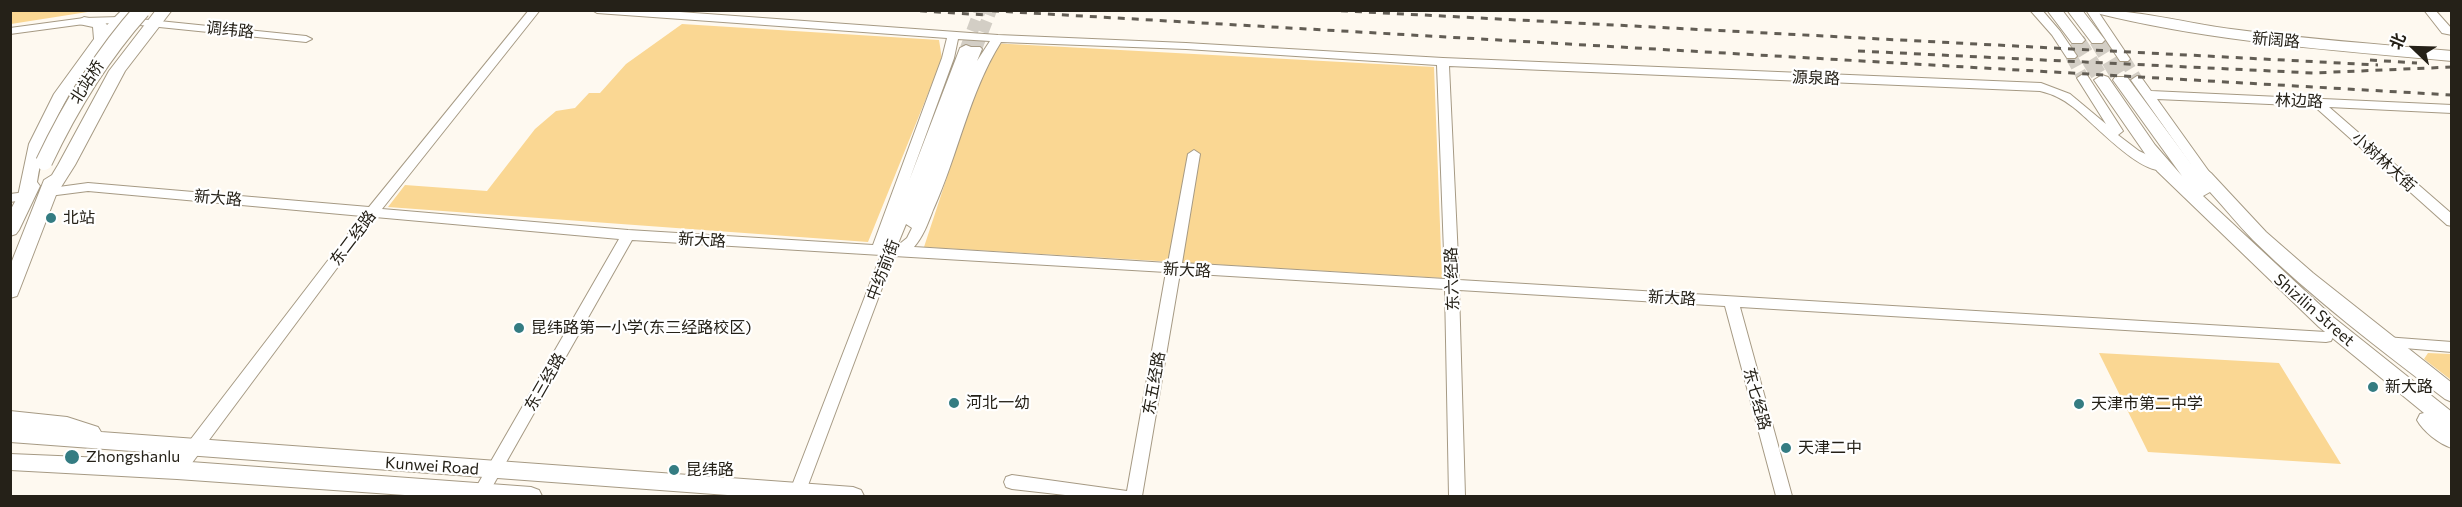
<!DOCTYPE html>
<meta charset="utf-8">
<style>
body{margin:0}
#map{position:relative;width:2462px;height:507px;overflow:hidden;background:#fef9f0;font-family:Commissioner,"Noto Sans SC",sans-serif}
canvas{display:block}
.frame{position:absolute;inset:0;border:12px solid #252118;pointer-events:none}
.north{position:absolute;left:2384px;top:18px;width:60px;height:60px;-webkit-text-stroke:4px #fff;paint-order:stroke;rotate:293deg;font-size:16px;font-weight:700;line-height:24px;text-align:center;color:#252118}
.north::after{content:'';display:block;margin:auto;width:21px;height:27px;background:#252118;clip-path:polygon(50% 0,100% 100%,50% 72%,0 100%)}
</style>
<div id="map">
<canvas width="2462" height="507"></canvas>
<div class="frame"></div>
<div class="north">北</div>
</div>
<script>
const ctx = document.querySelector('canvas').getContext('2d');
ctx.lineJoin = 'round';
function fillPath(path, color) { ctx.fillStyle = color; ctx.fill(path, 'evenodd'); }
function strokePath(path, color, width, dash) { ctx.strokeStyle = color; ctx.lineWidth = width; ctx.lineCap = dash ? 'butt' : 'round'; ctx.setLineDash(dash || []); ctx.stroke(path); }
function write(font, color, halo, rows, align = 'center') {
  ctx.font = font + ' Commissioner,"Noto Sans SC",sans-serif'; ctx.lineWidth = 4.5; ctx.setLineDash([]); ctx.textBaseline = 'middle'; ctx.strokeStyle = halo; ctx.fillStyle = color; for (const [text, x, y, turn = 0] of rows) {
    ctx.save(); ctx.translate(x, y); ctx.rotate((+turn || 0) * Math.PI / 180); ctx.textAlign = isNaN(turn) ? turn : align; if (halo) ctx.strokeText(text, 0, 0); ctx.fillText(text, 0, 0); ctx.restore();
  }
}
const green = new Path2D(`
 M10,11L11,10L94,11L11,24Z
 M682,24L939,40L942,59L868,242L388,207L405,185L487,191L535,129L556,111L575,108L589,93H600L626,64Z
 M991,43L1434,67L1442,278L924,247Z
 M2099,353L2279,363L2341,464L2148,452Z
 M2428,353L2451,354V380L2424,359Z`);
const minorTunnel = new Path2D(`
 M966,48L980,10
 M976,49L991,10
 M2071,56L2083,78
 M2124,59L2137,80`);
const majorTunnel = new Path2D(`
 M2077,40L2102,80
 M2097,40L2121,80`);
const minor = new Path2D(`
 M529,10H540L382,209L628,230L873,245L942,58L947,38L597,13L592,10H652L998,35L1186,43L1443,58L2041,83L2070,94L2106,124L2077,78L2083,74L2087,75L2123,131L2118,135L2139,151L2167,164L2169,167L2167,170C2141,177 2093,122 2073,107C2063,99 2053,94 2040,91L1449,66L1459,280L2326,332L2331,333L2333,337L2331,341L2326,342L1740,307L1792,496H1776L1725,306L1459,290L1465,496H1449L1445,289L1180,273L1142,496H1074L1012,489L1006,487L1004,482L1006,477L1012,475L1127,491L1166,272L894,256L804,496H788L881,255L632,240L487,496H471L619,239L375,217L183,475L177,476L171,475L169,470L171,465L362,216L88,191L49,196L44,195L43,192L44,189L88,183L369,207ZM958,39L990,41L977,61L982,49L980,47H971L966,45L960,48L909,181L954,58ZM1001,42L1186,49L1437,65L1445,279L1182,263L1200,154L1194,150L1188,154L1168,263L914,247C923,237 928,223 933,210C958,155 969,93 1001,42ZM906,224L912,228L907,238L897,246Z
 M2030,10H2042L2060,31L2077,56L2075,58H2067L2052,35Z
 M2086,10H2097L2130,59L2128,61H2120Z
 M2424,10H2435L2452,29V35L2442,33Z
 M120,17L306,36L312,39L306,42L120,23L84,24L10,34V28L84,18Z
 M2137,76L2141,77L2151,91L2452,105V113L2329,107L2452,214V226L2447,225L2314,106L2157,99L2215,180L2209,184L2204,183L2131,80Z
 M26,192L31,193L32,196L31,199L10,202V194Z
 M2385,337L2452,342V352L2380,346L2378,342L2380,338Z`);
const major = new Path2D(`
 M122,10H138C127,25 112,37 100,51C69,88 44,134 37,182L40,186L19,230L16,234L10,236V211L18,196L29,144L54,94L94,39L93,27L79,24L77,21L84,17L104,21L107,25Z
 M156,10H172L125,71L75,165L56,195L19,291L17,296L10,298V266L44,180L52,175L58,165L109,71Z
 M2047,10H2062L2085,40L2082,43H2072Z
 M2067,10H2082L2105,40L2102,43H2092Z
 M2102,75L2108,77L2155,145L2182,176L2113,80L2115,77H2127L2192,165L2202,166L2211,173L2266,232L2313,273L2452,383V402L2445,399C2379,349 2312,298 2253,240C2238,225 2225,208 2210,192L2203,196L2333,317L2452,412V448C2439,444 2423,431 2417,420L2420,414L2424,413L2319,327L2157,171L2094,80Z
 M10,411L67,417L98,427L101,432L853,487L861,490L864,496H741L10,442Z
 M10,454L177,461L531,487L539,490L542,496H419L177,479L10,470Z`);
const highway = new Path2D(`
 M2094,10C2140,10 2185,23 2231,29C2304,39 2378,44 2452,51V61C2332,50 2213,42 2096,13Z`);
const rail = new Path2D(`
 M906,10L986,15
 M978,10L2452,95
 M1327,10L2378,65
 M1858,51L2313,73L2452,67
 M2370,60L2417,63`);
const majorBridge = new Path2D(`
 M44,162C70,107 101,56 142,10`);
const markers = [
 [51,218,6,"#347c82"],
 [519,328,6,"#347c82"],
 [2373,387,6,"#347c82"],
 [954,403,6,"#347c82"],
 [2079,404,6,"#347c82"],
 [1786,448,6,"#347c82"],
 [72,457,8,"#347c82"],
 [674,470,6,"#347c82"]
];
const streetNames = [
 ["调纬路",230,30,6],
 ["新阔路",2276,40,5],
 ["源泉路",1816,78,2],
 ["北站桥",87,82,-57],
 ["林边路",2299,101,2],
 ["小树林大街",2384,162,42],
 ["新大路",218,198,5],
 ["东二经路",353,238,-53],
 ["新大路",702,240,4],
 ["中纺前街",883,270,-69],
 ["新大路",1187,270,3],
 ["东六经路",1452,279,-92],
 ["新大路",1672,298,3],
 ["Shizilin Street",2314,310,41],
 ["东三经路",545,382,-60],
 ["东五经路",1154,383,-80],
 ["东七经路",1757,399,75],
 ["Kunwei Road",432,466,4]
];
const poiNames = [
 ["北站",63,218],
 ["昆纬路第一小学(东三经路校区)",531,328],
 ["新大路",2385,387],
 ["河北一幼",966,403],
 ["天津市第二中学",2091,404],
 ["天津二中",1798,448],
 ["Zhongshanlu",86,457],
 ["昆纬路",686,470]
];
fillPath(green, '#fad793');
strokePath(minorTunnel, '#d3cec5', 12, [12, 6]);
strokePath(majorTunnel, '#d3cec5', 16, [16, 8]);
strokePath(minor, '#a69a84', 2);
strokePath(major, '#a69a84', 2);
strokePath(highway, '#a69a84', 2);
fillPath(minor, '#fff');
fillPath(major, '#fff');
fillPath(highway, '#fff');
strokePath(rail, '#625d54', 3, [7, 7]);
strokePath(majorBridge, '#a69a84', 18, []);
strokePath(majorBridge, '#fff', 16);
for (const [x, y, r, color] of markers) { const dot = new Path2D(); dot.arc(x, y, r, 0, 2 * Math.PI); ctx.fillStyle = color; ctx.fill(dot); strokePath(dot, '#fff', 2); }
write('16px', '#252118', '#fff', streetNames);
write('16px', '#252118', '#fff', poiNames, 'left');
</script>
